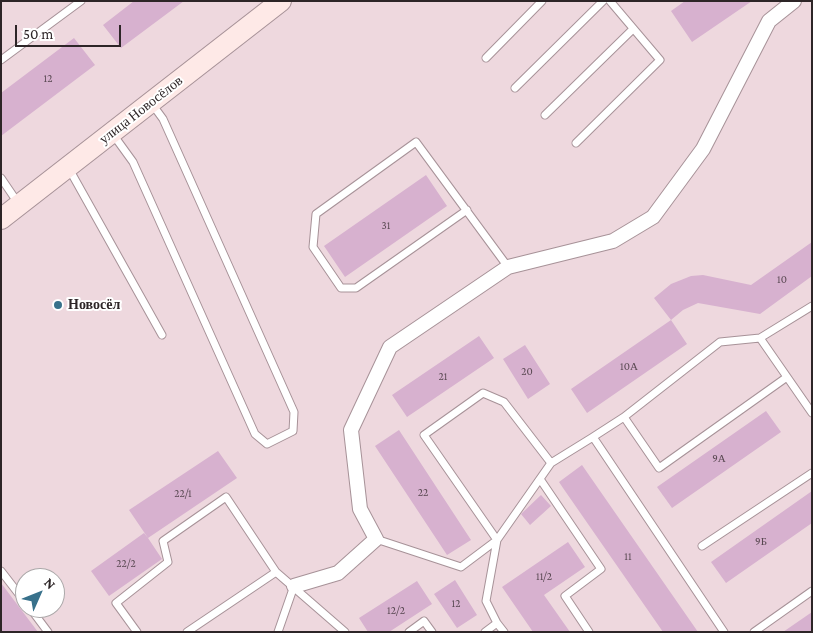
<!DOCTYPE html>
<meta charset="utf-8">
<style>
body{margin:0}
#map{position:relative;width:813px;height:633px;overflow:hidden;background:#eed8de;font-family:"Crimson Pro",serif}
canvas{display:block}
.frame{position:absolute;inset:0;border:2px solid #2d2527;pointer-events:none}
.north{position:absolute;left:15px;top:568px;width:50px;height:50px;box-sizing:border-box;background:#fff;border:1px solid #aba8a9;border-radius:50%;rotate:46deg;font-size:14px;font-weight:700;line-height:20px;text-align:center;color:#2d2527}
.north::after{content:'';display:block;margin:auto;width:18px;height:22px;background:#38718b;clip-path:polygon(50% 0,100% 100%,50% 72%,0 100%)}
.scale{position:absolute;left:15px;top:25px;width:106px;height:22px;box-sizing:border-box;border:2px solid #2d2527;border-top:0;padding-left:6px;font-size:15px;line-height:18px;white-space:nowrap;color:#2d2527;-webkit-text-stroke:4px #fff;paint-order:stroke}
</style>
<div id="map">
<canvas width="813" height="633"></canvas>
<div class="frame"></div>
<div class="north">N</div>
<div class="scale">50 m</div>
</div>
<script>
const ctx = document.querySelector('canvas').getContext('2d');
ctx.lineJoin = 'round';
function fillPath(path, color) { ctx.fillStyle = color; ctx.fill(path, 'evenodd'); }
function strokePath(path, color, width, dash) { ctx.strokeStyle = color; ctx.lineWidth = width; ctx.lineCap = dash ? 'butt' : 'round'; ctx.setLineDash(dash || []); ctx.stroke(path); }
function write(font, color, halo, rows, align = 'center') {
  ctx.font = font + ' "Crimson Pro",serif'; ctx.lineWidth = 4; ctx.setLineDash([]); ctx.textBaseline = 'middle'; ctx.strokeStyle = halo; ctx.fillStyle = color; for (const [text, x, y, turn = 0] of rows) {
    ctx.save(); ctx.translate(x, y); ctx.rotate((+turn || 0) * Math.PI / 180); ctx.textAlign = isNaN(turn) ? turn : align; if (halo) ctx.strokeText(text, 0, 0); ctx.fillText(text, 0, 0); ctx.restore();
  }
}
const building = new Path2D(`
 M134,1H184L121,48L103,25Z
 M685,1H752L692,42L671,11Z
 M74,38L95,65L1,136V93Z
 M426,175L447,206L345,277L324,246Z
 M812,242V276L760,314L698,303L683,310L671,320L654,298L671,284L691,276L703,275L751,285Z
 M671,320L687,344L587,413L571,389Z
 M479,336L494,358L407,417L392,395Z
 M525,345L550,384L528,399L503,359Z
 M766,411L781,432L672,508L657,487Z
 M399,430L471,540L447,555L375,446Z
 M218,451L237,478L148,538L162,559L109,596L91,571L144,533L148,538L129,510Z
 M582,465L698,632H663L563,488L559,482Z
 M812,491V523L726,583L711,562Z
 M541,495L551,506L530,525L521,514Z
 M568,542L585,567L544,595L570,632H533L502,587Z
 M455,580L477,615L457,628L434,594Z
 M417,581L432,604L389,632H368L359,618Z
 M1,583L38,632H1Z
 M812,612V632H783Z`);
const lane = new Path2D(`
 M486,58L542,1
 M1,60L81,1
 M515,88L603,1
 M545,115L633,29
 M112,133L133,162L255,434L267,444L293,431L294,412L163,119L152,104
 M576,143L660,60L610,1
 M68,167L162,335
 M1,178L18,203
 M467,210L356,288H341L313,247L316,214L416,142L508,267
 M760,338L812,413
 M624,417L720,342L760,338L812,306
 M593,437L624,417L659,468L787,377
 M540,479L601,569L565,596L589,632
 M376,539L461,567L497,540L424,435L483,393L504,402L551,463L593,437L724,632
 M702,546L812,473
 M1,571L25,602
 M30,608L48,632
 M497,623L504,632
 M137,632L116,603L168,562L163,541L226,497L276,572L345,632
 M187,632L276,572
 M278,632L294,586
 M409,632L424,621L432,632
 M485,632L497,623L486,601L497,540L551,463
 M754,632L812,591`);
const street = new Path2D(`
 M294,586L338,573L376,539L360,509L351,430L390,347L508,267L613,241L653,217L703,149L769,21L794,1`);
const secondary = new Path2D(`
 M1,219L281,1`);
const markers = [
 [58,305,5,"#38718b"]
];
const numberNames = [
 ["12",48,79],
 ["31",386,226],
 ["10",782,280],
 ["10А",629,367],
 ["20",527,372],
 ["21",443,377],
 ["9А",719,459],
 ["22",423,493],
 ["22/1",183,494],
 ["9Б",761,542],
 ["11",628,557],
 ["22/2",126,564],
 ["11/2",544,577],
 ["12",456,604],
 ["12/2",396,611]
];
const streetNames = [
 ["улица Новосёлов",141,110,-38]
];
const poiNames = [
 ["Новосёл",68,305]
];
fillPath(building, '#d7b1cf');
strokePath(lane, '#a79298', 9);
strokePath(street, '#a79298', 16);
strokePath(secondary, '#a79298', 22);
strokePath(lane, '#fff', 7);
strokePath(street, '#fff', 14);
strokePath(secondary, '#fee9e7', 20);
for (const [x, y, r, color] of markers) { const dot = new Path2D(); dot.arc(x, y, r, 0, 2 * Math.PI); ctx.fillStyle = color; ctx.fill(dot); strokePath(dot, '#fff', 2); }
write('11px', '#584851', null, numberNames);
write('14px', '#2d2527', '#fff', streetNames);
write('bold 14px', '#2d2527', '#fff', poiNames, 'left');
</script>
